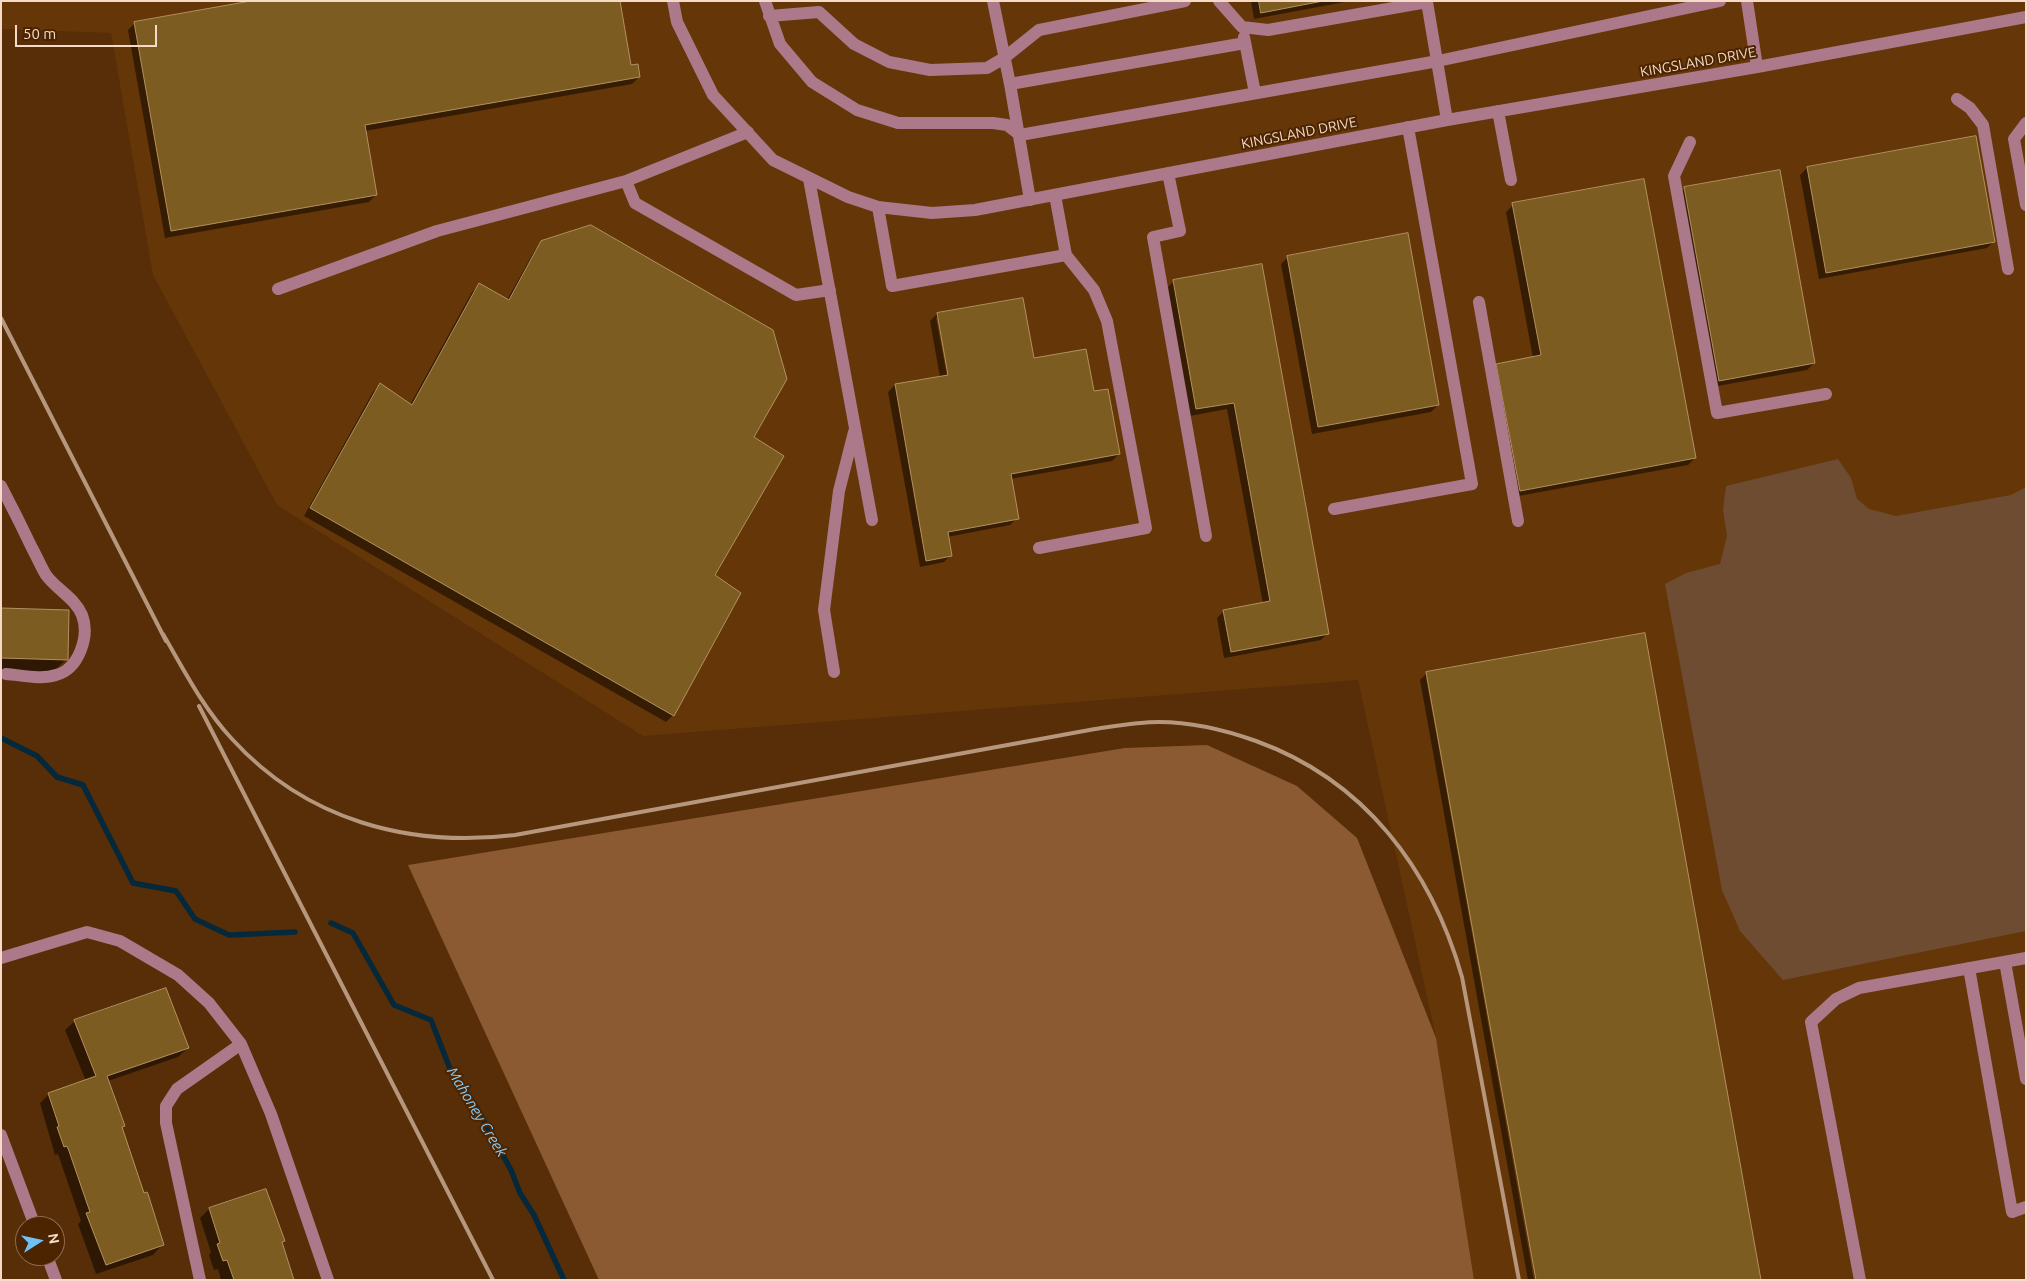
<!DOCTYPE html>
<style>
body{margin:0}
#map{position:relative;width:2027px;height:1281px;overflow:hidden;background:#572e07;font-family:Ubuntu,sans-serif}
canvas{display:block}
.frame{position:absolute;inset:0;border:2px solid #f4dac7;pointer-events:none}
.north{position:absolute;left:15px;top:1216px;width:50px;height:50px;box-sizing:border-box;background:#4c2400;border:1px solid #8f6d50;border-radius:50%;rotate:80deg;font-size:14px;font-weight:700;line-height:20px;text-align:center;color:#f4dac7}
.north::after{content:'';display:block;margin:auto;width:18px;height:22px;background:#70c1f4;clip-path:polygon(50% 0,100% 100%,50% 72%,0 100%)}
.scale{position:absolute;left:15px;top:25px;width:142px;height:22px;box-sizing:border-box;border:2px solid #f4dac7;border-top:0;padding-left:6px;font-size:15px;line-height:18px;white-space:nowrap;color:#f4dac7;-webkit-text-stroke:4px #4c2400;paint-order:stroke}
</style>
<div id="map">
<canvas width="2027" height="1281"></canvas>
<div class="frame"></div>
<div class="north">N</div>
<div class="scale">50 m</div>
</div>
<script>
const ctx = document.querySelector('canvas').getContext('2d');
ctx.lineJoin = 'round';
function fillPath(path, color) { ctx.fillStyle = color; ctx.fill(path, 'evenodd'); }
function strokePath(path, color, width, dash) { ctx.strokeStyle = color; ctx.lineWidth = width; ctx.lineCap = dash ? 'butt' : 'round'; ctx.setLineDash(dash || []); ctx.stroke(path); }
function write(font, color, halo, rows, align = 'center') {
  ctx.font = font + ' Ubuntu,sans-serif'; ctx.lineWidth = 4; ctx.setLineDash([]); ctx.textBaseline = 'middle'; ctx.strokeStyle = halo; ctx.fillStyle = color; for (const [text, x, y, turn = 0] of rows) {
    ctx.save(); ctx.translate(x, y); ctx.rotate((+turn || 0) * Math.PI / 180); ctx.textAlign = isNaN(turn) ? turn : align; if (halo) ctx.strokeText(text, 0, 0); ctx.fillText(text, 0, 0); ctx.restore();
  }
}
const built = new Path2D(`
 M1,1H2026V1280H1474L1436,1038L1358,680L643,736L277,505L153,275L111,33L1,29Z`);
const green = new Path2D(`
 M1838,459L1851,478L1857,499L1869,509L1896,516L2011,495L2026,487V931L1783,980L1740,931L1722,890L1665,584L1686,573L1720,564L1727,536L1723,510L1726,486Z`);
const forest = new Path2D(`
 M1207,745L1297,786L1357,838L1436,1038L1474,1280H599L408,865L1125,748Z`);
const shadow = new Path2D(`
 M1251,1H1350L1254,19Z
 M135,23L630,66L639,77L632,84L365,131L376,195L369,202L165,238L128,30Z
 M1975,137L1994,241L1987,248L1819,279L1800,175L1807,168Z
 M1685,188L1814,363L1807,370L1712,387L1678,195Z
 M1513,205L1695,458L1688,465L1513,497L1490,372L1533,358L1506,212Z
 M542,242L752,437L673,715L666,722L304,516L373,392L380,385L410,405L472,292L479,285L507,300L535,250Z
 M1288,257L1438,405L1431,412L1312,434L1281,264Z
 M1261,266L1328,633L1321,640L1224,658L1217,618L1224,611L1263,604L1227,409L1190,416L1166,289L1173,282Z
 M937,314L1033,360L1093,393L1119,454L1112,461L1010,479L1017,518L1010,525L947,537L951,555L944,562L920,567L888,392L895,385L940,377L930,321ZM936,318H939L950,381H948Z
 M1,610L66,659L52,673L1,672Z
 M1427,673L1429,677H1426L1534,1280H1528L1420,680Z
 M75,1021L188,1048L178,1057L108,1081L124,1126L121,1128L162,1245L153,1255L96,1274L78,1224L81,1221L58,1154L55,1155L40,1103L49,1094L86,1081L65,1030Z
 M209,1209L281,1243L293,1280H221L218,1269L214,1270L209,1255L211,1252L200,1218Z`);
const stream = new Path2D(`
 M1,738L37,756L57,777L83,785L133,883L176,891L195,919L229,935L295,932
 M331,923L353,933L394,1005L431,1020L452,1074L475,1105L511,1170L520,1193L534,1215L564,1280`);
const building = new Path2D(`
 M251,1H620L631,65L638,64L640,77L365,125L377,195L171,231L134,22Z
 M1259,1H1323L1261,13Z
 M1976,136L1995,242L1826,273L1807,167Z
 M1780,170L1815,363L1719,381L1684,187Z
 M1644,179L1696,458L1520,491L1496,364L1541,355L1512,203Z
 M591,225L773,330L787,379L754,437L784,456L715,575L741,593L674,716L310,508L380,383L412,405L479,283L509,300L541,241Z
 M1408,233L1439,405L1318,427L1287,256Z
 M1262,264L1329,634L1231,652L1223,610L1270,601L1234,403L1196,409L1173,280Z
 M1023,298L1034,358L1086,349L1094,391L1108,389L1120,454L1011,474L1019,519L948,532L952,556L926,561L895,384L948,375L937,313Z
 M1,608L69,610L68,660L1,658Z
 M1645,633L1761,1280H1536L1426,672Z
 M166,988L189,1048L107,1076L125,1126L122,1127L144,1193L147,1192L148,1194L164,1245L106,1265L86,1213L90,1212L69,1151L67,1146L64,1147L57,1127L59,1126L48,1093L96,1076L74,1020Z
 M266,1189L285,1241L282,1242L294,1280H234L227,1260L223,1261L217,1244L220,1243L209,1208Z`);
const minor = new Path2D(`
 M673,1L677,22L713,95L773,160L848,197L878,207L932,213L975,210L1447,120L1757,67L2026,17
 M765,1L780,44L812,82L857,110L898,123H993L1007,125L1020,135L1438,61L1720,1
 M993,1L1010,84
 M1219,1L1242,27L1268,30L1427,2L1447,120
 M1747,1L1757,67
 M769,16L819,12L854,44L889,62L930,70L987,68L1004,58L1039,30L1185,1
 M1244,37L1255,93
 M1957,99L1970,108L1983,125L2008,269
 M1498,111L1511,180
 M2026,123L2014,139L2026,205
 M1690,142L1674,176L1717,413L1826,394
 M1168,173L1180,231L1153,237L1206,536
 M809,179L872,520
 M626,181L635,203L796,295L830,290
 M1030,200L1010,84L1245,43
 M878,207L892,286L1066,255L1055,195
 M278,289L437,231L626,181L748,132
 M1479,302L1518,521
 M1,486C12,507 22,527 32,548C37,557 41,567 46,575C57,590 75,598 82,615C90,636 79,669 56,675C41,680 21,675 6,674
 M1334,509L1472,484L1408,127
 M1039,548L1146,528L1107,321L1094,290L1066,255
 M834,672L824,610L839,491L854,432
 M1,958L87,932L120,941L178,975L209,1003L241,1044L271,1114L328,1280
 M2005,962L2026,1079
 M1969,968L2012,1212L2026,1207
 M1,1135L35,1226
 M47,1256L56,1280
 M200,1280L166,1123V1106L177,1089L241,1044
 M1860,1280L1811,1022L1836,999L1859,988L2026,958`);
const rail = new Path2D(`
 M1,318L166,641
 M163,634C184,670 203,708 232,739C306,820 408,848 515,835L1095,729C1116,726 1138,722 1159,722C1192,722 1225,730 1256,741C1364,780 1431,868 1462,977L1519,1280
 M199,706L493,1280`);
const streetNames = [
 ["KINGSLAND DRIVE",1698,62,-10],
 ["KINGSLAND DRIVE",1299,133,-11]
];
const waterNames = [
 ["Mahoney Creek",477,1112,59]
];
fillPath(built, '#653607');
fillPath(green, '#6e4c32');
fillPath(forest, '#8c5a32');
fillPath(shadow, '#0007');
strokePath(stream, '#06283b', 5.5);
fillPath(building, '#7d5c21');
strokePath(building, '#b1915f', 1);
strokePath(minor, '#ab7989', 12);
strokePath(rail, '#b6967c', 4);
write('14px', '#f4dac7', '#4c2400', streetNames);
write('italic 15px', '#86cbf7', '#4c2400', waterNames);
</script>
